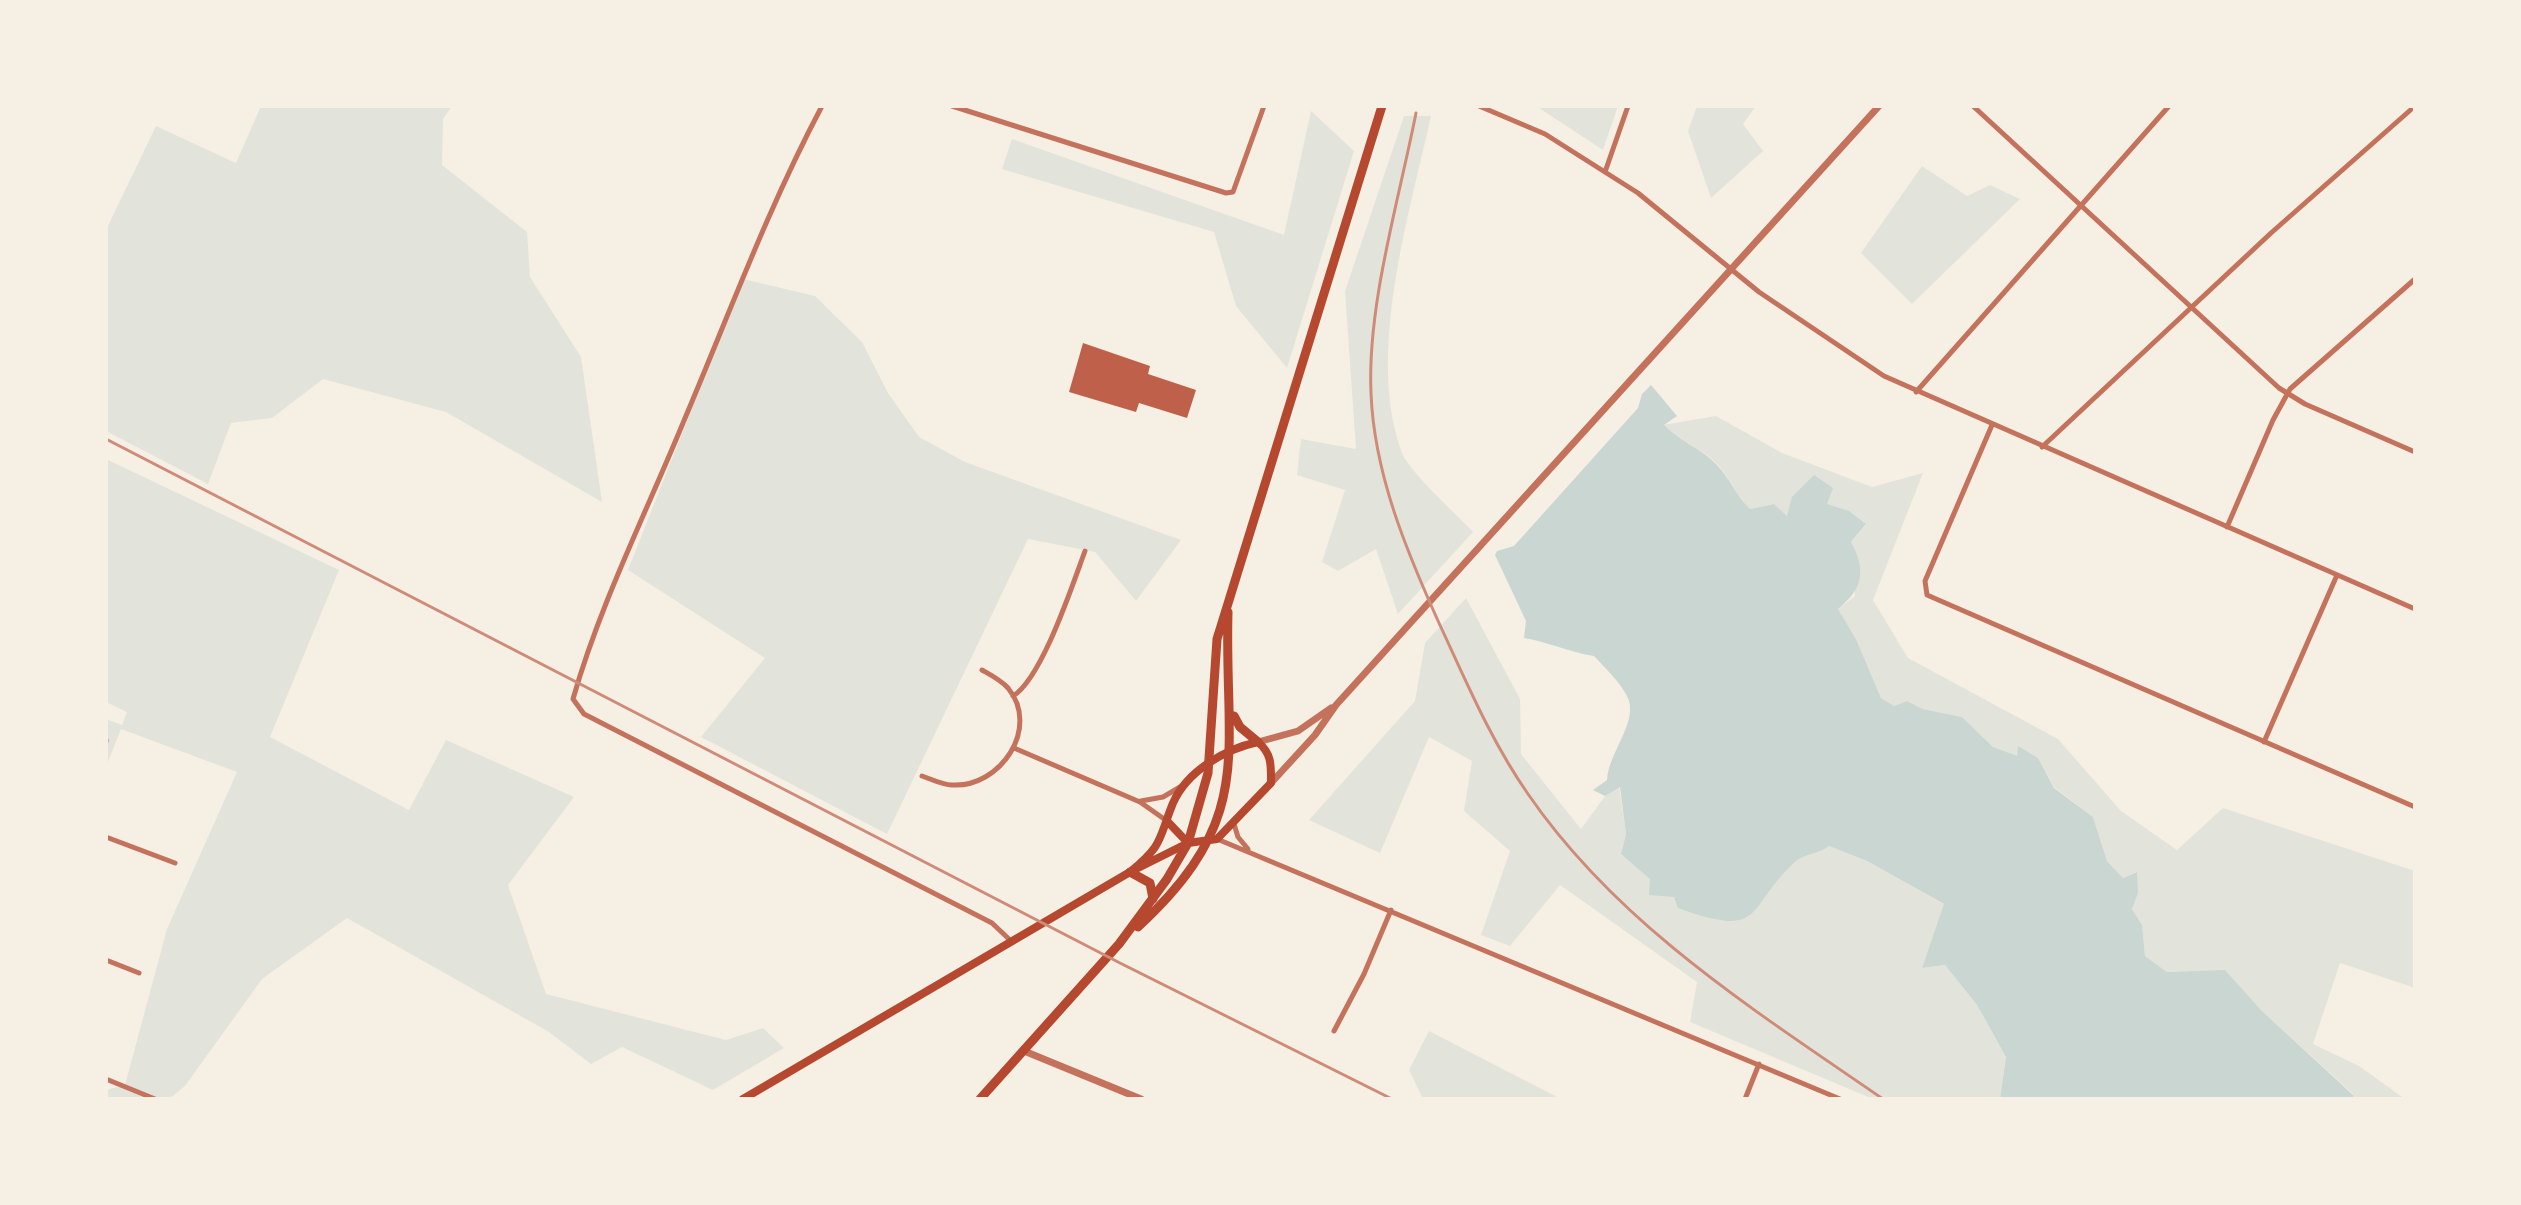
<!DOCTYPE html>
<style>
body{margin:0}
#map{position:relative;width:2521px;height:1205px;overflow:hidden;background:#f6efe4;font-family:Poppins,sans-serif}
canvas{display:block}
.frame{position:absolute;inset:0;border:108px solid #f6efe4;pointer-events:none}
</style>
<div id="map">
<canvas width="2521" height="1205"></canvas>
<div class="frame"></div>
</div>
<script>
const ctx = document.querySelector('canvas').getContext('2d');
ctx.lineJoin = 'round';
function fillPath(path, color) { ctx.fillStyle = color; ctx.fill(path, 'evenodd'); }
function strokePath(path, color, width, dash) { ctx.strokeStyle = color; ctx.lineWidth = width; ctx.lineCap = dash ? 'butt' : 'round'; ctx.setLineDash(dash || []); ctx.stroke(path); }
const green = new Path2D(`
 M261,106H452L443,119L442,165L527,232L530,277L581,357L602,502L446,412L323,379L272,418L231,423L208,484L106,431V230L156,126L236,163Z
 M1536,106H1618L1603,150Z
 M1697,106H1756L1743,124L1763,151L1711,198L1688,131Z
 M1311,111L1354,151L1287,368L1236,306L1214,232L1002,169L1012,139L1284,235Z
 M1404,116H1431C1409,216 1365,357 1403,455C1411,473 1457,515 1473,532L1398,614L1376,549L1338,571L1322,562L1345,490L1297,475L1301,439L1356,449L1345,291Z
 M1922,166L1967,196L1990,185L2020,199L1912,304L1861,253Z
 M743,279L815,296L862,342L888,393L919,437L965,462L1181,540L1136,601L1095,552L1028,539L887,834L701,737L765,658L628,570Z
 M1716,416L1782,453L1872,487L1923,473L1873,600L1908,658L2058,739L2121,811L2177,850L2223,808L2415,871V988L2340,963L2313,1044L2359,1066L2405,1099H2353V1094L2261,1010L2225,971L2167,972L2145,956L2142,925L2132,909L2138,893L2136,872L2123,878L2107,861L2093,817L2054,787L2038,758L2018,747L2017,757L1993,747L1962,717L1923,709L1907,701L1894,706L1881,698L1856,639L1838,609L1855,596L1851,542L1866,525C1835,499 1823,506 1787,517L1774,504L1750,509C1735,495 1730,476 1715,462C1699,447 1679,442 1663,425Z
 M106,459L339,570L270,737L409,810L446,740L574,797L508,885L546,994L726,1040L763,1028L784,1048L713,1090L622,1047L591,1064L549,1032L347,918L262,979L185,1086L169,1099H106V1090L125,1085L167,929L237,772L121,729L106,767V719L122,725L127,712L106,702Z
 M1466,598L1520,699L1521,754L1581,829L1605,796L1619,786L1626,834L1621,854L1674,897L1679,908C1765,940 1744,909 1795,862C1804,854 1819,854 1829,846L1867,861L1945,905L1922,968L1945,965L1977,1005L2006,1057L2000,1099H1873L1690,1022L1697,982L1560,885L1510,946L1481,935L1510,851L1464,811L1472,761L1429,737L1380,853L1309,820L1415,701L1425,643Z
 M1429,1031L1561,1099H1423L1409,1070Z`);
const water = new Path2D(`
 M1651,385L1677,416L1664,425C1680,442 1699,447 1715,463C1730,477 1735,495 1750,509L1774,504L1787,516L1792,497L1814,475L1833,488L1827,504L1849,511L1866,524L1851,542C1867,571 1862,590 1838,609L1856,639L1881,698L1894,706L1907,701L1923,709L1962,717L1993,747L2017,756L2018,746L2038,758L2054,788L2093,817L2107,861L2123,878L2137,872L2138,893L2132,909L2142,925L2145,956L2167,972L2225,970L2261,1010L2353,1095V1099H2000L2006,1057L1977,1005L1945,965L1922,968L1944,904L1867,861L1829,846C1819,854 1804,854 1795,862C1744,909 1766,940 1678,908L1674,897L1649,895L1650,879L1621,854L1626,834L1620,787L1605,796L1593,790L1607,780C1609,751 1640,720 1627,696C1620,682 1605,668 1594,656C1568,652 1549,642 1524,638L1526,621L1495,555L1497,551L1514,546L1638,408L1642,394Z`);
const building = new Path2D(`
 M1083,343L1150,366L1148,374L1196,390L1187,418L1139,403L1136,412L1069,392Z`);
const minor = new Path2D(`
 M822,106C768,208 728,317 683,423C646,513 600,604 573,699L584,714L992,923L1011,941
 M952,106L1226,193L1233,192L1264,106
 M1479,106L1545,134L1638,193L1759,292L1884,376L2415,609
 M1973,106L2279,388L2305,404L2415,452
 M1605,172L1628,106
 M1916,392L2169,106
 M1992,425L1925,581L1927,595L2415,807
 M2042,447L2271,233L2415,106
 M2227,527L2273,420L2290,389L2415,279
 M1013,696C1042,678 1072,586 1085,551
 M106,740V741
 M2264,742L2337,575
 M1014,748L1140,802L1167,821
 M922,776C931,779 942,785 952,785C1000,788 1041,728 1008,688C1001,680 991,675 982,670
 M1141,801L1163,797L1180,787
 M1234,824L1238,837L1248,849
 M106,837L175,863
 M1217,839L1840,1099
 M106,960L139,973
 M1334,1031L1364,974L1391,910
 M106,1079L155,1099
 M1745,1099L1759,1064`);
const tertiary = new Path2D(`
 M1258,742L1298,731L1331,708
 M1271,783L1315,735L1336,705L1879,106
 M1024,1051L1141,1099`);
const secondary = new Path2D(`
 M1168,822L1188,843
 M743,1099L1130,872L1188,843L1217,839L1271,783C1271,765 1272,754 1258,742C1225,749 1187,771 1173,803C1158,840 1164,844 1130,872`);
const trunk = new Path2D(`
 M1234,716L1240,727L1258,742
 M1130,872L1150,883L1153,899
 M1138,927C1257,817 1224,755 1228,612
 M980,1099L1119,944L1167,879L1188,843L1208,773L1217,639L1382,106`);
const rail = new Path2D(`
 M1416,113C1399,200 1367,305 1371,393C1374,473 1406,550 1439,623C1466,681 1491,741 1528,794C1618,925 1754,1010 1883,1099
 M106,439L1120,963L1392,1099`);
fillPath(green, '#e2e4dc');
fillPath(water, '#c9d6d2');
fillPath(building, '#bf614a');
strokePath(minor, '#c5725c', 5);
strokePath(tertiary, '#c5725c', 7);
strokePath(secondary, '#b5482f', 8);
strokePath(trunk, '#b5482f', 9);
strokePath(rail, '#cf8b77', 3);
</script>
